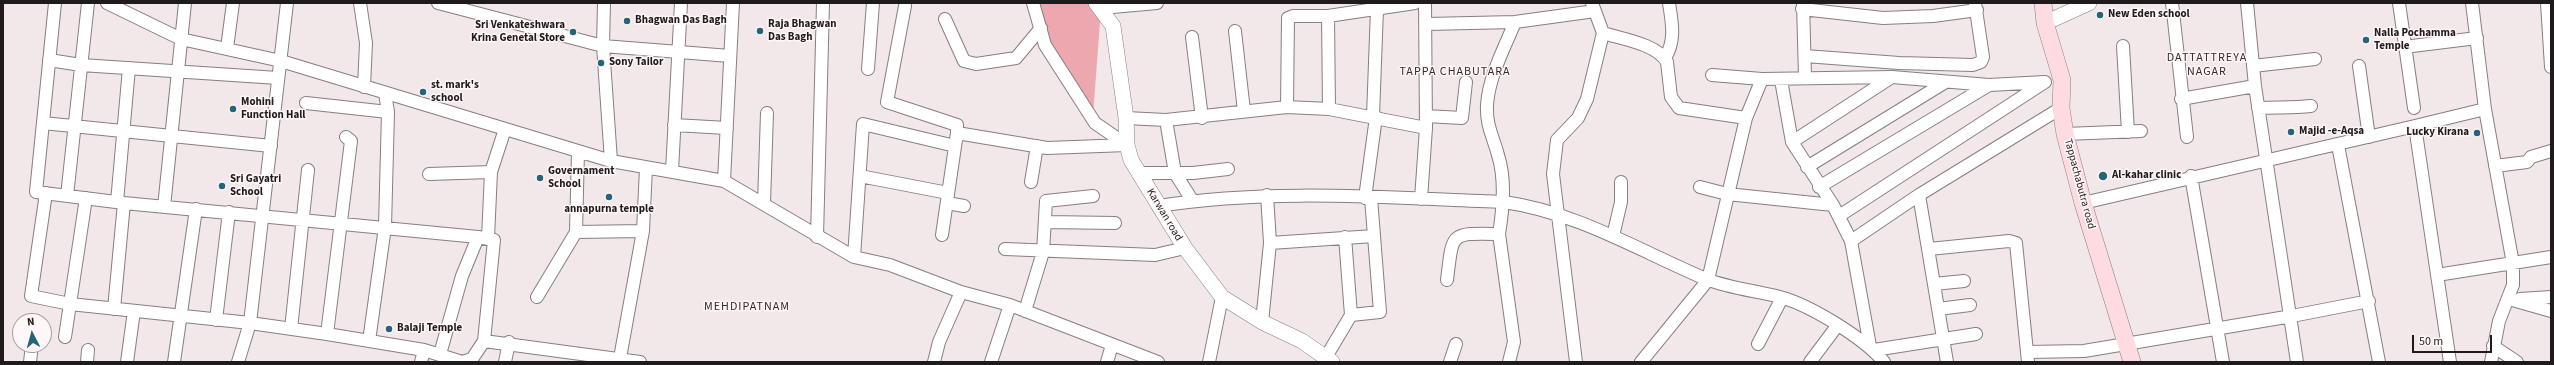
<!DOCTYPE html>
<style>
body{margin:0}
#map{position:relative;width:2554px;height:365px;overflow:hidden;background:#f3e8e9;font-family:"Source Sans 3",sans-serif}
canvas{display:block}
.frame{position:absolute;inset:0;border:4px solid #1f1b1c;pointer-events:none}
.north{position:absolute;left:12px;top:313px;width:40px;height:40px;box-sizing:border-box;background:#fff6f7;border:1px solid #a59e9f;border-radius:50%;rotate:354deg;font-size:11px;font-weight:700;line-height:16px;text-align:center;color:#1f1b1c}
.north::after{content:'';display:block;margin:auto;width:14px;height:18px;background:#26647a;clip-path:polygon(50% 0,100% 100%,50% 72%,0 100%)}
.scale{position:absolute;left:2412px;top:335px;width:80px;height:18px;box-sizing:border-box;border:2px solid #1f1b1c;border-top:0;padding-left:5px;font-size:12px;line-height:14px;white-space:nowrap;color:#1f1b1c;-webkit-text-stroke:3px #fff6f7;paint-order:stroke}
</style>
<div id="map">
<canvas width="2554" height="365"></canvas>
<div class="frame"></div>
<div class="north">N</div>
<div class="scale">50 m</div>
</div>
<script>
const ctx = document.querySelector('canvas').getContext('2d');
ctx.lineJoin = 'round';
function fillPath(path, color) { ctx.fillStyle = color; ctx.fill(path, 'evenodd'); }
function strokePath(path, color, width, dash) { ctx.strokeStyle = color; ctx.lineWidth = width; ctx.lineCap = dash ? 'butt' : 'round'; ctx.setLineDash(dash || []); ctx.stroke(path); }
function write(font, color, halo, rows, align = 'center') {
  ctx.font = font + ' "Source Sans 3",sans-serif'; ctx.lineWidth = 3; ctx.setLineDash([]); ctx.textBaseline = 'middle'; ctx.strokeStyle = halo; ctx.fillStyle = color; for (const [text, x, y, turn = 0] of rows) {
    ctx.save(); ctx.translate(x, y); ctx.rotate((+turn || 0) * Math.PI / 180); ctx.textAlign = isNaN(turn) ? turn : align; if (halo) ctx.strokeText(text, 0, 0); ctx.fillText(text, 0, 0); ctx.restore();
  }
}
const green = new Path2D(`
 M1033,3H1095L1101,8L1093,116L1037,22Z`);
const minor = new Path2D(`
 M55,3L36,192L124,203L478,237
 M107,3L181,39L281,61L611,161L724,181L854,257L890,265L961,292L1010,305L1158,362
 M360,3L366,43L364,87
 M438,3L603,46L730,56
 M604,3L603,46L611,161
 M1033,3L1045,45L1095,123L1127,145
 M1101,3V8L1157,3
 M1803,3L1805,77
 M2172,3L2187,137
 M2247,3L2255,86L2297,362
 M2399,3L2414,108
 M2547,3L2551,67
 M905,6L887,102L957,125V133
 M1802,9L1883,18L1933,16L1977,10
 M1328,16L1329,109
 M945,19L964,61L976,64L1016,58L1041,28
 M1515,22L1595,11
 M1427,24L1515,22C1504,49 1489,76 1487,105C1486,126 1493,136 1498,155C1506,180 1503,209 1499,234
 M1235,31L1244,111
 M1603,33C1622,39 1657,44 1667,62L1671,97L1679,108L1746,118L1708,280L1641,362
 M1192,37L1202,118
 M2123,46L2128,132
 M2404,47L2477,38
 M227,48L233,3
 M1805,56L1899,63L1973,65L1981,62L1983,57L1975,3
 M1665,58C1676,40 1672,23 1669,3
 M49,60L81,65L278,78
 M2253,66L2315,59
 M2359,66L2369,137
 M868,69L873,3
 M1712,75L1762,79
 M1892,77L1989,85L2045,82
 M1781,80L1792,142L1833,205L1851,241L1870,346
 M2181,99L2255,86
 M306,103L388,112
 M1287,107L1288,18L1293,16H1328L1415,3
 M2258,108C2277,107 2293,108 2311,106
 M2485,109L2513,264V285L2499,321L2491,362
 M1373,116L1377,9
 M1426,116L1462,118L1466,82
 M1126,118L1166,120L1287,107L1329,109L1426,128
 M1746,118L1762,79L1892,77L1792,142
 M1166,120L1175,173L1192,200
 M43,123L271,146
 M674,125L727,128
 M2065,134L2141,131
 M2338,145L2379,362
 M2495,166L2527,162L2531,157L2551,151
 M1807,167L1944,83
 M672,171L681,3
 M1139,173H1193L1228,169
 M429,174L491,172
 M860,176L948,193
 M2191,176L2223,362
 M724,181L733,3
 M1031,182L1037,146
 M1700,187L1727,194L1833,205
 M1819,187L1989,85
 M46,193L31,296L70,304L250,323L327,334L424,350L462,362
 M1919,195L1947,362
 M67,196L88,3
 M1365,198L1376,117
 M1421,199L1426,128L1425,3
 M117,202L129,68
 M764,203L767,113
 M947,203L964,206
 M2083,203L2415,126
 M1158,206C1272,188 1389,198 1504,202C1576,212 1640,251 1706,279C1729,288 1756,291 1780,297C1810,305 1864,338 1884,362
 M164,207L185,3
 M1839,216L2045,82
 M1046,222L1115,223
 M576,232L643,231
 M942,235L957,133L1047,148L1127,145
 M1613,236L1621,202V182
 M817,237L823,3
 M1345,237L1351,315
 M488,238L491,172L505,129
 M1851,241L1919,195L2061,108
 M1270,243L1374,236L1371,198
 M1005,249L1155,255L1185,248
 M1929,249L2009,241L2016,243L2027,352
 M854,257L863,124L955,146
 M2437,275L2551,257
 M1447,280C1453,232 1449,233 1499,234L1514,342L1509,362
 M1934,284L1964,281
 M537,297L576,232L578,151
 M2509,299L2551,311
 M2520,299L2551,297
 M114,309L124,203
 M1938,309L1970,305
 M1025,311L1043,252L1046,201L1093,196
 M216,320L229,212
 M1262,322L1270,243L1267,195
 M291,329L308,170
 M327,334L351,141L346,137
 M65,337L86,198
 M369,341L385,227L388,112L385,93
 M1758,344L1782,298
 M2493,346L2517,362
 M1874,350L1976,334
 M440,354L462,276L478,237L494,240L484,341
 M1326,357L1351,315L1380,312L1374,236
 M620,358L643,231L646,168
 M30,362L32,345
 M87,362L88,350
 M127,362L134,311
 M174,362L196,209
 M238,362L250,323L287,3
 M421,362L424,350
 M462,362L472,359L484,341L640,362
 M505,362L509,342
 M934,362L939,342L961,292
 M991,362L1010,305
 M1107,362L1112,345
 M1209,362L1222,297
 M1450,362L1456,344
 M1576,362L1553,174L1557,140L1578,118L1587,99L1603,33L1592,3
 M1810,362L1837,326
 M2028,362L2027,352L2084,351L2292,316L2369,301
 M2450,362L2415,126L2485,109L2472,3`);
const tertiary = new Path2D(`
 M1096,3L1113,26L1126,118L1127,145L1131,160L1185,248L1222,297L1262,322L1302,341L1332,362
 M2045,23L2089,3`);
const secondary = new Path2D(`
 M2043,3L2045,23L2062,80L2061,108L2065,134L2083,203L2132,362`);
const markers = [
 [2100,15,4,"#26647a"],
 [627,21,4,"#26647a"],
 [760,31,4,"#26647a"],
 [573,32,4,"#26647a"],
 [2366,40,4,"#26647a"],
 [601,63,4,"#26647a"],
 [423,92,4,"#26647a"],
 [233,109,4,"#26647a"],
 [2291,132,4,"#26647a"],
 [2477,133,4,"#26647a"],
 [2103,176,5,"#26647a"],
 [540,178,4,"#26647a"],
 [222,186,4,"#26647a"],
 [609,197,4,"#26647a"],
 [389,329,4,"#26647a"]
];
const poiNames = [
 ["New Eden school",2108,15],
 ["Bhagwan Das Bagh",635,21],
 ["Raja Bhagwan",768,25],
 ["Das Bagh",768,38],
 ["Sri Venkateshwara",565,26,"right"],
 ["Krina Genetal Store",565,39,"right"],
 ["Nalla Pochamma",2374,34],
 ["Temple",2374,47],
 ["Sony Tailor",609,63],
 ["st. mark's",431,86],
 ["school",431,99],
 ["Mohini",241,103],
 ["Function Hall",241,116],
 ["Majid -e-Aqsa",2299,132],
 ["Lucky Kirana",2469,133,"right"],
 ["Governament",548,172],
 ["School",548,185],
 ["Al-kahar clinic",2112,176],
 ["Sri Gayatri",230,180],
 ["School",230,193],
 ["annapurna temple",609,210,"center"],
 ["Balaji Temple",397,329]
];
const streetNames = [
 ["Tappachabutra road",2079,184,75],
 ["Karwan road",1164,215,59]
];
const neighbourhoodNames = [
 ["DATTATTREYA",2207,58],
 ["NAGAR",2207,72],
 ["TAPPA CHABUTARA",1455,72],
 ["MEHDIPATNAM",747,307]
];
fillPath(green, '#eda7ae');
strokePath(minor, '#877e7f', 14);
strokePath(tertiary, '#877e7f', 16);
strokePath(secondary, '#877e7f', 18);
strokePath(minor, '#fff', 12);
strokePath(tertiary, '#fff', 15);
strokePath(secondary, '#fedbe0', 17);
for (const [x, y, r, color] of markers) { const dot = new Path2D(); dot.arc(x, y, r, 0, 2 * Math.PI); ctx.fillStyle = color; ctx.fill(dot); strokePath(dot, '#fff6f7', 1.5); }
write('bold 11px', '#1f1b1c', '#fff6f7', poiNames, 'left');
write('11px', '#1f1b1c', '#fff6f7', streetNames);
ctx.letterSpacing = '1px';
write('12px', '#332b2c', '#fff6f7', neighbourhoodNames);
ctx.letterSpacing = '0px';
</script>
